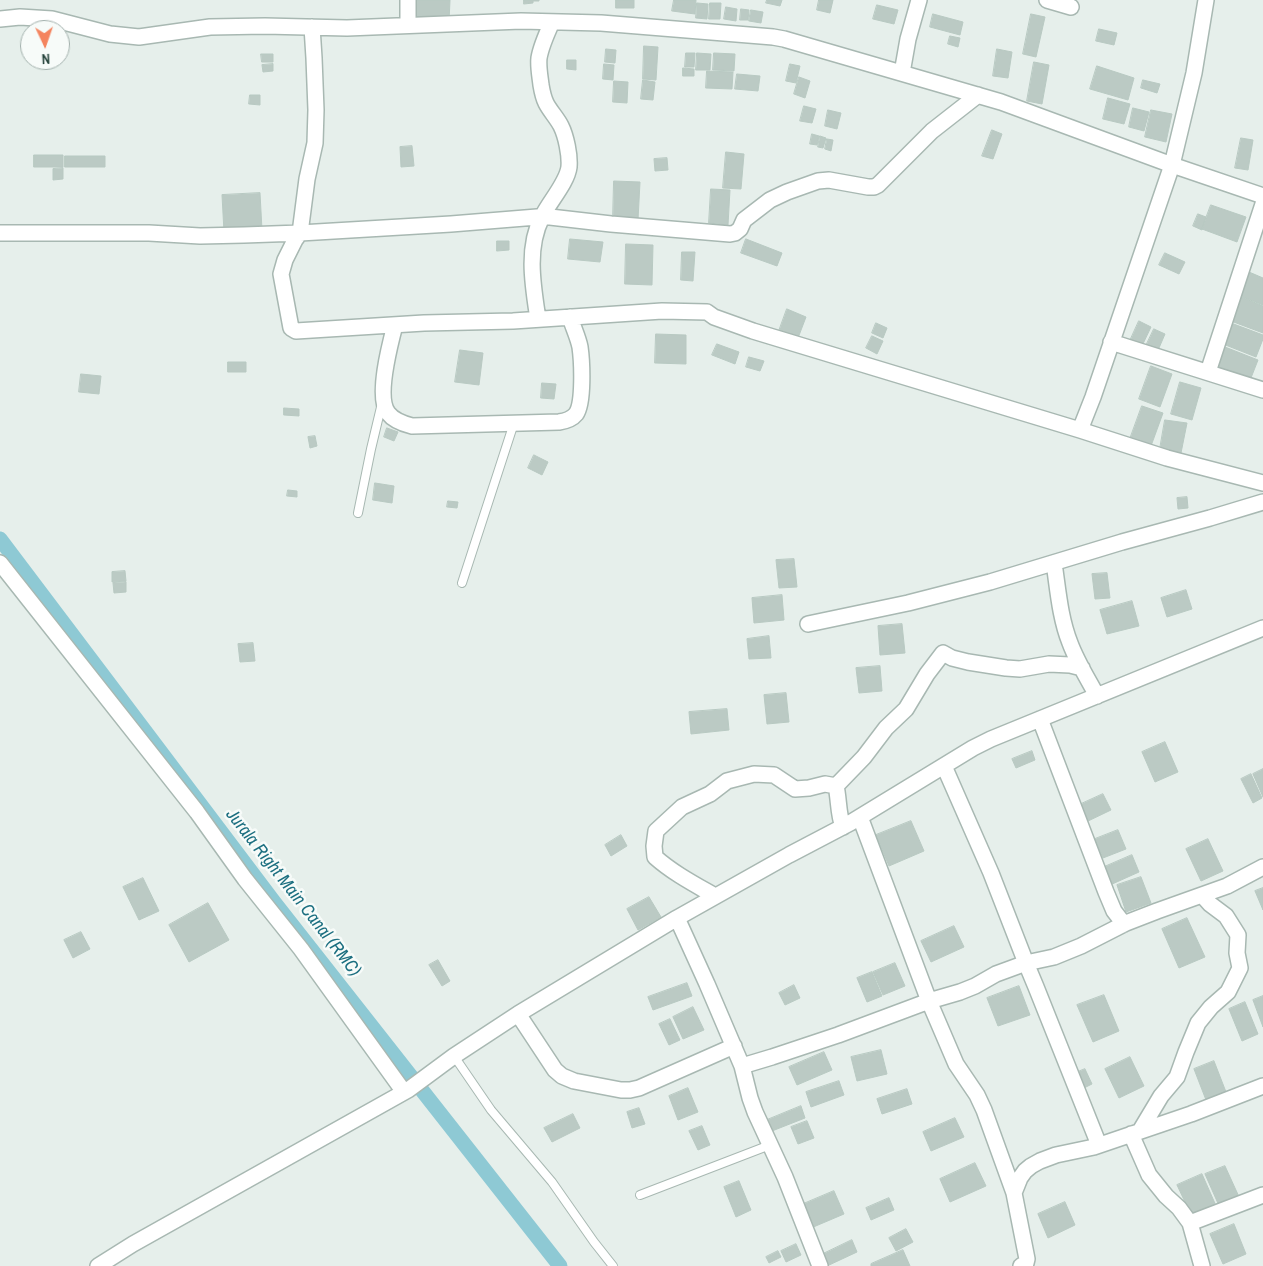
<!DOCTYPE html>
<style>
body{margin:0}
#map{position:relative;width:1263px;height:1266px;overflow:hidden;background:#e6efeb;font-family:"Archivo Narrow",sans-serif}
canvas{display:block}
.north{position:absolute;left:20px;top:20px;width:50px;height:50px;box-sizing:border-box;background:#f7fbf9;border:1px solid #a3b1ad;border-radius:50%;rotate:177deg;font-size:14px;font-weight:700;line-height:20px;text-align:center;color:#24423a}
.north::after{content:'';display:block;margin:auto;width:18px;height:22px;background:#f4845f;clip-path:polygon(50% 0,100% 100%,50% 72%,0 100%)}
</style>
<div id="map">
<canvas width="1263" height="1266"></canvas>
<div class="north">N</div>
</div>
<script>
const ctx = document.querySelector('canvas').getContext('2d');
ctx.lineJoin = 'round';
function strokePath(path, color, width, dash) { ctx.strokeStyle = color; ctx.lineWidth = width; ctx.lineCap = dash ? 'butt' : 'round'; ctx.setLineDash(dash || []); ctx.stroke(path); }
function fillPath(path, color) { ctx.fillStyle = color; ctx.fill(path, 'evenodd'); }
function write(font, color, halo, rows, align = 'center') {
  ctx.font = font + ' "Archivo Narrow",sans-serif'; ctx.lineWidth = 5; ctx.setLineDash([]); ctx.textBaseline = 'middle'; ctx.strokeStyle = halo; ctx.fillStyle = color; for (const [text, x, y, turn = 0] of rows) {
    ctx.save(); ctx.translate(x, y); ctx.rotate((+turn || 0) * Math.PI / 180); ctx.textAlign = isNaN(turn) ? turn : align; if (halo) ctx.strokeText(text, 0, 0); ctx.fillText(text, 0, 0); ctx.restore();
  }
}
const canal = new Path2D(`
 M0,539L274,902L560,1266`);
const building = new Path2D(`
 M411,0H450L449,22L410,20Z
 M524,0H539V1H533V3L524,4Z
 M616,0H634V8H616Z
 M674,0H696L695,14L672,11Z
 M767,0H782L780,6L766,3Z
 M819,0H833L830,13L817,10Z
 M697,3L708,4L707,19L696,18Z
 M710,3H721L720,19H709Z
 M877,5L898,10L894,24L873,19Z
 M726,7L737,9L736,21L724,19Z
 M741,9L749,10L748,20H740Z
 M751,10L763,12L761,23L749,21Z
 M933,14L963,22L960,35L930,27Z
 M1031,14L1045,17L1036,57L1023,54Z
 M1099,29L1117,33L1114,45L1096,41Z
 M950,36L960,38L958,47L948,44Z
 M644,46L658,47L656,80L643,79Z
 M606,49L616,50L615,63L605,62Z
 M997,49L1012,52L1008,78L993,76Z
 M686,53H695L694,67H685Z
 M697,53L711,54L710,70H696Z
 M714,53L735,54L734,71L713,70Z
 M261,54H273V62H262Z
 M567,60H576V70L567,69Z
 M1034,62L1049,65L1042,104L1027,101Z
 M273,64V71L263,72L262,65Z
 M604,64L614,65L613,80L603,79Z
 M790,64L800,66L796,83L786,81Z
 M1097,66L1134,78L1128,100L1090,89Z
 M683,68L694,69V76H683Z
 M707,71L733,72L732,89L706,88Z
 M737,74L760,76L758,91L735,89Z
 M799,77L810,81L805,98L794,94Z
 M643,80L655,82L653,100L641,99Z
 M1143,80L1160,84L1157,93L1141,88Z
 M614,81L628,82L627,103L613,102Z
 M250,95H260V105L249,104Z
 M1108,98L1130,104L1124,124L1103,119Z
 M804,106L816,109L812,123L800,121Z
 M1133,108L1149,112L1144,131L1129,127Z
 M828,110L841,113L837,129L825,126Z
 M1151,110L1172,114L1166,142L1145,137Z
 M992,130L1002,134L993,159L982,156Z
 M812,134L819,136L817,145L810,144Z
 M820,136L826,138L823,148L818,147Z
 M1241,138L1253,140L1248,170L1235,168Z
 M827,139L833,140L831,151L825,149Z
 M412,146L414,166L401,167L400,147Z
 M726,152L744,154L741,189L723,188Z
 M34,155H63V167H34Z
 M65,156H105V167H65Z
 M667,158L668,170L655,171L654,159Z
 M63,168V179L53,180V169Z
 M614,181L640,182L638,220L613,219Z
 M711,189L730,190L728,225L709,223Z
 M260,193L262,230L224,232L222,195Z
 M1211,205L1246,217L1237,242L1202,229Z
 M1198,214L1206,217L1202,230L1193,226Z
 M570,239L603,242L600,262L568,259Z
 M746,239L782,253L777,266L741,253Z
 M497,241H509V250L497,251Z
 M626,244L653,245L652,285L625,284Z
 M682,252H695L693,281L681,280Z
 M1165,253L1185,262L1179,274L1159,265Z
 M1249,272L1263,278V305L1240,296Z
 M1241,297L1263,306V333L1231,321Z
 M787,309L806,317L798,338L779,331Z
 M1139,321L1151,327L1141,348L1129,343Z
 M876,323L887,328L883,338L872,333Z
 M1231,323L1263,335V339L1256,357L1223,344Z
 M1154,329L1165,334L1156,355L1144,350Z
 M656,334L686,335V364L655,363Z
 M872,336L883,341L877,354L866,348Z
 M717,344L739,352L735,364L712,355Z
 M1225,347L1258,360L1249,383L1215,370Z
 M460,350L483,353L479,385L455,382Z
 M749,357L764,361L760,371L746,367Z
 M228,362H246V372H228Z
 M1151,366L1172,374L1160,407L1139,399Z
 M81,374L101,376L99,394L79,392Z
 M1180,382L1201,388L1192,420L1171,414Z
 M542,383L556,384L554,399L541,398Z
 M1142,406L1163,413L1151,446L1130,439Z
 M284,408L299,409V416L284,415Z
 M1165,420L1187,423L1181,453L1160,449Z
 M387,428L398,432L394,441L384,437Z
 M315,436L317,446L310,448L308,437Z
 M534,455L548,462L542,475L528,468Z
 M375,483L394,486L392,503L373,500Z
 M288,490L297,491V497L287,496Z
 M1187,497L1188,508L1178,509L1177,498Z
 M448,501L458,502L457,508L447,507Z
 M794,559L797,587L779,588L776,560Z
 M125,571L126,581L112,582V572Z
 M1107,573L1110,598L1095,599L1092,574Z
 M126,582V592L114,593L113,583Z
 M1186,590L1192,609L1167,617L1161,598Z
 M782,595L784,620L754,623L752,598Z
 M1132,601L1139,626L1107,634L1100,610Z
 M902,624L905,653L880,655L878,626Z
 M769,636L771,658L749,659L747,639Z
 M253,643L255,661L240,662L238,644Z
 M880,666L882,691L859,693L856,668Z
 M786,693L789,722L767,724L764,695Z
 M727,709L729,730L691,734L689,712Z
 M1165,742L1178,772L1155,782L1142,752Z
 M1032,751L1035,760L1016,768L1012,759Z
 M1263,769V797L1253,774Z
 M1251,774L1262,798L1253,803L1241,779Z
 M1103,794L1111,810L1086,822L1079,805Z
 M911,821L924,851L889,866L876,835Z
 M1118,830L1126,849L1103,858L1095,839Z
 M621,835L627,846L611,856L605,845Z
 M1208,839L1223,871L1201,881L1186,849Z
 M1132,855L1139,872L1110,885L1102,868Z
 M1141,877L1151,903L1126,912L1117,885Z
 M143,878L159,911L139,920L123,887Z
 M1263,888V910L1255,891Z
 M649,897L661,917L638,930L627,909Z
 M208,903L229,940L189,962L169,925Z
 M1187,918L1205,957L1179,968L1162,929Z
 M954,926L964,947L931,962L921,941Z
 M81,932L90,949L73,958L64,940Z
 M438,960L450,981L442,986L429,965Z
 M895,963L905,986L883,995L873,972Z
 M872,972L882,996L867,1002L857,978Z
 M687,983L692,996L653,1010L648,997Z
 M794,985L800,998L785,1005L779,993Z
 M1019,986L1030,1015L998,1026L987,998Z
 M1104,995L1119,1031L1093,1042L1077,1005Z
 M1263,996V1027L1253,1000Z
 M1245,1002L1258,1034L1242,1041L1229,1009Z
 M693,1007L704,1030L683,1039L673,1017Z
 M670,1019L680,1040L669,1045L659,1024Z
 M881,1050L887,1074L857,1081L851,1057Z
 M824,1052L832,1070L797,1085L789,1067Z
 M1130,1057L1144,1086L1119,1098L1105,1069Z
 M1214,1061L1226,1092L1206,1100L1194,1069Z
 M1085,1069L1092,1084L1080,1090L1073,1074Z
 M839,1081L844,1095L811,1107L806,1092Z
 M688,1088L698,1112L678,1120L669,1096Z
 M907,1089L912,1104L882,1114L877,1099Z
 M801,1106L805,1118L772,1131L767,1120Z
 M639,1108L645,1124L632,1128L627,1112Z
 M573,1114L580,1128L552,1142L544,1128Z
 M955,1118L964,1137L931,1151L923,1132Z
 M807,1121L814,1138L798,1144L791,1127Z
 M702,1126L710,1145L698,1150L689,1131Z
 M975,1163L986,1186L950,1202L940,1179Z
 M1225,1166L1240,1199L1220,1208L1205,1174Z
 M1202,1174L1217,1208L1193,1219L1177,1185Z
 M739,1181L751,1210L736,1217L724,1187Z
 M834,1191L844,1214L811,1228L801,1205Z
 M889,1198L894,1210L871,1220L866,1208Z
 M1065,1202L1075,1225L1048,1238L1038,1214Z
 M1234,1224L1246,1254L1223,1264L1210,1234Z
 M906,1229L913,1242L896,1251L889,1238Z
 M852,1240L857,1252L827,1266L821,1255Z
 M796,1244L801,1255L786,1262L781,1251Z
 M903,1250L910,1266H871V1264Z
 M778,1251L781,1257L769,1263L766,1257Z`);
const lane = new Path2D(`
 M358,513L371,449L382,403
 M462,583L514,423
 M454,1056L491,1110L552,1182L594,1242L613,1266
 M640,1195L770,1145`);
const street = new Path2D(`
 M408,0V25
 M1047,0L1071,7
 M0,19L20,17L52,19L110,34L139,37L210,27L265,26L347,28L521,21L601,23L773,37L784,39L1001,102L1172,165L1263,196
 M312,27L314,58L316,110L315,143L307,179L300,233L295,240L285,260L281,274L291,328L296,331L424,323L513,321L662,311L707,312L714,317L753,331L1080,430L1167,458L1263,483
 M902,73L908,39L919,0
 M0,233H149L200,236L244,235L300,233L451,224L537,217H550L611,224L730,234L735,233L740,229L744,220L770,200L787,192L818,181L829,180L868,187H874L878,185L932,131L978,95
 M538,319C533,286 526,248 542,217C549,202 567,183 569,167C570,155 566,136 561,126C557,118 550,111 546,103C543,97 542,91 541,85C540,76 538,67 539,58C541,46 547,33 552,22
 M395,325C390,344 376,397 388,413C394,421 404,424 412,426L559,422C566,421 572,419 576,414C584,403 582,361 580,347C578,337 573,327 570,317
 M1111,342L1263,390
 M1208,372L1263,204
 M1080,430L1093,397L1172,165L1194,73L1206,0
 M0,563L197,812L245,879L301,949L404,1092
 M1054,563C1058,590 1060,618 1070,643C1077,662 1088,679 1097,696
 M808,624L908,603L990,582L1122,542L1210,518L1263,502
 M1040,719L1106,892L1114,911L1124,924
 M944,766L991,873L1026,963L1036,987L1099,1145
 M860,817L929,1001L956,1064L977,1095L984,1110L1014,1193L1027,1259L1026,1263L1021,1266
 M843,827C838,814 839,799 836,786L864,757L886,728L906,709L927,674L943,653L952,658L968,662L1006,668L1020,669L1049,664L1070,665L1082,668
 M715,896C694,884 673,873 655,857L654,846L656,831L682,807L710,794L727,781L754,774L774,775L795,789L809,788L825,784L836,786
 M677,918L707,984L742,1066L750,1098L755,1112L785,1177L820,1266
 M518,1014L555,1070L562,1076L574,1081L621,1090H630L639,1088L734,1046
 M742,1066L772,1057L838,1035L929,1001L960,992L975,986L996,974L1026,963L1054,957L1081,946L1126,923L1157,911L1227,886L1263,867
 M1140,1131L1161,1096L1177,1077L1186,1052L1198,1023L1211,1007L1228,992L1240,968L1237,953L1238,935L1226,916L1210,904L1202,895
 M1131,1134L1149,1175L1166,1196L1179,1208L1190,1223L1202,1266
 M1014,1193L1020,1178L1025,1171L1031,1166L1040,1161L1056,1155L1094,1147L1191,1114L1263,1086
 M1190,1223L1263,1195
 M98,1266L133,1244L408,1090L454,1056L518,1014L677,918L789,855L850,823L973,748L991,739L1263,628`);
const waterNames = [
 ["Jurala Right Main Canal (RMC)",293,893,52]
];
strokePath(canal, '#8ec9d4', 15);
fillPath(building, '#bbcac4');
strokePath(building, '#b8c9c2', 1);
strokePath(lane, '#a8b8b2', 10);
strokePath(street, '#a8b8b2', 18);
strokePath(lane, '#fff', 8);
strokePath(street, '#fff', 15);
write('italic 18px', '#1c6f80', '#f7fbf9', waterNames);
</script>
